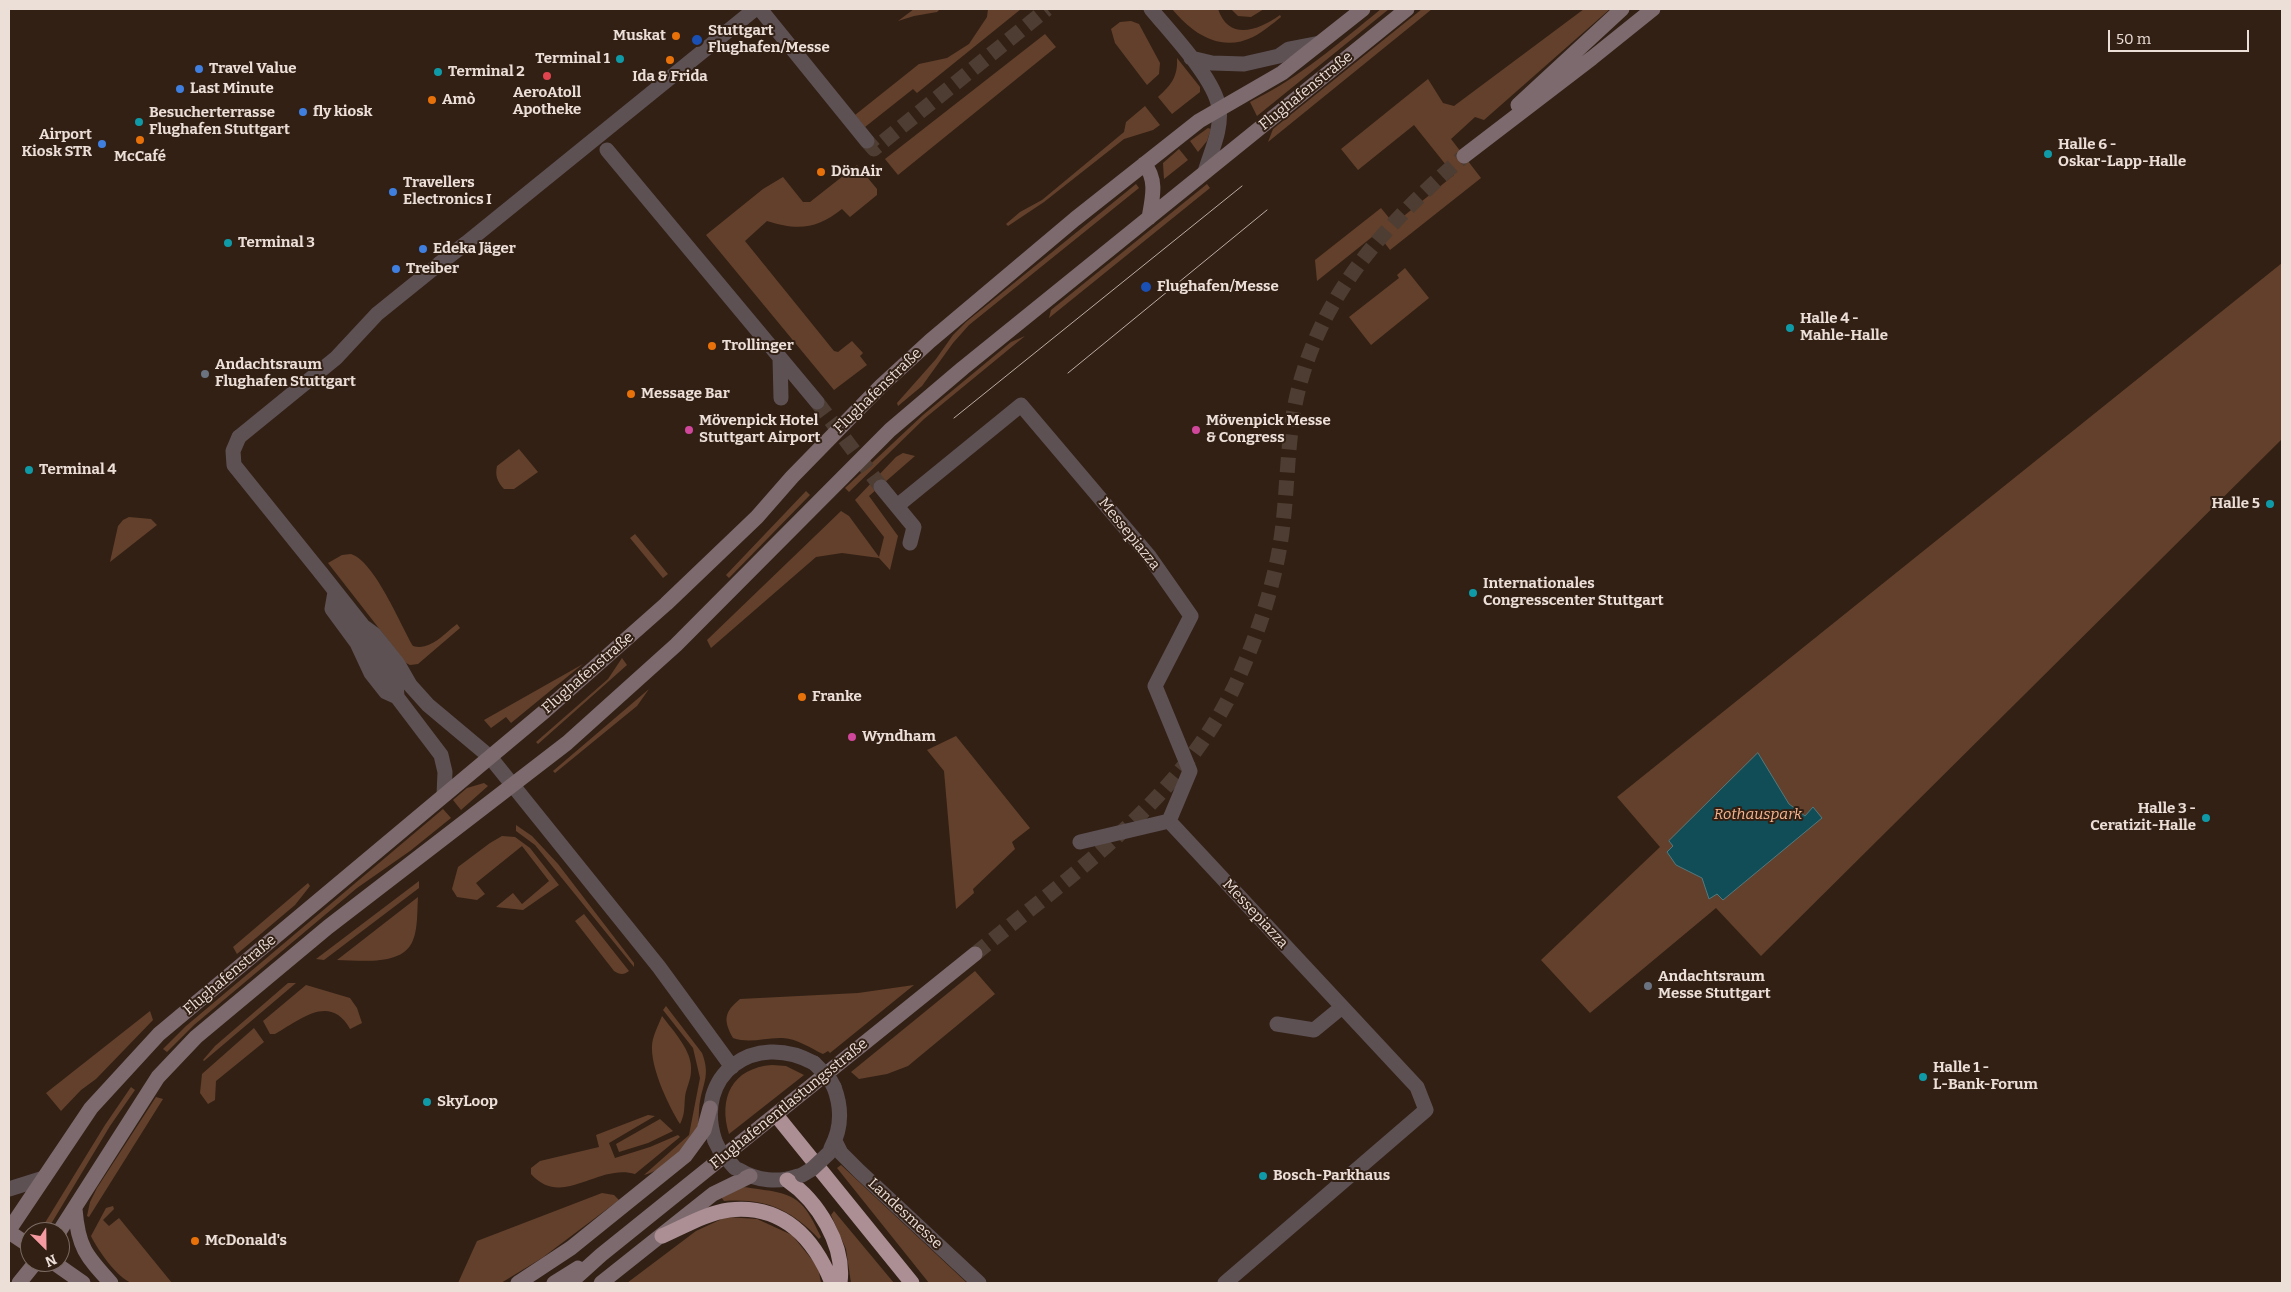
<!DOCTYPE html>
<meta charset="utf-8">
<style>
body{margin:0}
#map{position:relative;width:2291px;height:1292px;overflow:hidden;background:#322015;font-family:Bitter,serif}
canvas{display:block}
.frame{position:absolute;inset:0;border:10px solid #ecdfd8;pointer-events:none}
.north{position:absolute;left:20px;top:1222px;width:50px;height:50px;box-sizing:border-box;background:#322015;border:1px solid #7c6c63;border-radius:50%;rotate:157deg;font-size:14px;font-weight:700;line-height:20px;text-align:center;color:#ecdfd8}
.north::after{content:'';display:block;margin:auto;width:18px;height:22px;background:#f49aa0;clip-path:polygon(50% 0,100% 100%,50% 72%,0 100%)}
.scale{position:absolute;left:2108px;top:30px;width:141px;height:22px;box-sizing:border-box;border:2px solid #ecdfd8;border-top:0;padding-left:6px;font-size:15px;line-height:18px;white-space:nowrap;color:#ecdfd8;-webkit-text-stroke:4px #322015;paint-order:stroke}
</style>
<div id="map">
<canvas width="2291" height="1292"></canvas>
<div class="frame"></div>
<div class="north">N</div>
<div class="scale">50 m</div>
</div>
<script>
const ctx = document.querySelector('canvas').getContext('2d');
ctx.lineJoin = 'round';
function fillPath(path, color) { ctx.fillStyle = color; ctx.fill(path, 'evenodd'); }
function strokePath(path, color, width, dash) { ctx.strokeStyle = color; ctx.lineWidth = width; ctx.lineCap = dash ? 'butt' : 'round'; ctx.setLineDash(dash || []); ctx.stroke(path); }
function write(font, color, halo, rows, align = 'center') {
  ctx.font = font + ' Bitter,serif'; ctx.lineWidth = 4; ctx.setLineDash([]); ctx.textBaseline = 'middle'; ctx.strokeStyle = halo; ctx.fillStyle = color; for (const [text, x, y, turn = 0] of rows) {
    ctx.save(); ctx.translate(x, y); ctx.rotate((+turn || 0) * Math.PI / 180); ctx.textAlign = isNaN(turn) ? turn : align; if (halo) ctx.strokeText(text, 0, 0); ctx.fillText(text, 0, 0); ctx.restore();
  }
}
const green = new Path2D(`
 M914,9H940L937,12L914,16L898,21Z
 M988,9H1021L917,93L913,89L865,127L855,115L919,64L947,58L969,44L987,17Z
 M1172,9H1218C1229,42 1259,30 1280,15L1281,17C1272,24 1263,32 1253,37C1220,53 1192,33 1172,9Z
 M1231,9H1264L1251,17L1238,16Z
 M1381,9H1389L1257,116L1250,102C1299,78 1339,43 1381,9Z
 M1422,9H1432L1268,142L1273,129Z
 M1584,9H1610L1484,120L1475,117L1451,139L1481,178L1390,250L1377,233L1317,281L1315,260L1381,208L1394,224L1454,175L1414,125L1358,170L1341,149L1428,79L1443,103L1454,106Z
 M1131,21L1139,24L1160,63L1159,74L1147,85L1115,43L1111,29L1120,22Z
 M1045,34L1056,47L898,175L885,159Z
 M1177,58L1200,87V92L1172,114L1158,97C1171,85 1178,77 1177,58Z
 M1145,106L1160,125L1153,130L1124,139L1044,202L1008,226L1006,224L1020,212L1042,200L1124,132L1126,122Z
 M1208,128L1211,129L1207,141L1198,152L1190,141Z
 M1179,149L1188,160L1164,179L1163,163Z
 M857,165L877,189V195L850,217L842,209C817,229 798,231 767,221L745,241L834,351L838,352L852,341L863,353L860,356L867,365L834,390L706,235L763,189L783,177L803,202H810Z
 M1136,184L1139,188L969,325L953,343L922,386L898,406L897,403L936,359L953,335L966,322Z
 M1207,184L1210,188L1049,318L1051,310Z
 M2282,263V439L1761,956L1716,908L1590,1013L1541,960L1660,847L1617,797Z
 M1405,268L1429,298L1371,345L1349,317L1399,278L1397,275Z
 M1025,336L924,419L849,492L845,488L923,415L1011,342Z
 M519,449L538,472L514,489H504C497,481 495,476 497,466Z
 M903,453L915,456L869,496L898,536L890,570L879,558L842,553L816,557L711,648L707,640L841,511L849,516L879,557L884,537L855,500L896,457Z
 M806,491L810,495L729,578L726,575Z
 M129,517L151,519L157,525L110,562L118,526L123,520Z
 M635,534L668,574L663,578L630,538Z
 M351,554C375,562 400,624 413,646C430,651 444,634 457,624L460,628L418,664L410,665L406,663L328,563L342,555Z
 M622,658L627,665L538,744L536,742L608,679Z
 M583,664L511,723L506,717L491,728L484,720Z
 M649,689L637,706L555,773L553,771Z
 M956,736L1030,828L1012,842L1015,849L973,889L974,893L956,909L944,771L927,750Z
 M484,783L488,786L461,810L453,800L467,788Z
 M443,809L451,818L410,851L357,888L194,1025L167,1052L163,1049L186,1026Z
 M516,825L532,836L558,864L634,963V967L535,845L516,831Z
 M502,836L515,837L530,848L559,885L523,910L496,907L513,893L522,904L549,881L522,846L476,883L485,894L477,900L457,897L452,889L458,867L490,843Z
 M419,881V888L324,960L316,959Z
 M308,883L310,886L295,905L237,954L233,947Z
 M418,897C417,910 418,928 413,940C403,967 360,960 337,960Z
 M584,914L629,971C624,975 620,975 614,971L575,921Z
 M975,971L995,994L908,1066L887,1074L859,1079L851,1072Z
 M288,983H296L204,1061L203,1060L215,1046Z
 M306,985L350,998L357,1008L362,1023L350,1029C330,993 300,1020 275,1034H270L263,1021Z
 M914,985L830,1053L828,1051L823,1054C810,1048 798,1039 783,1038C765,1037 751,1044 733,1038C723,1020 724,1012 740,999L858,993Z
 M666,1006L702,1053C710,1074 704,1081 700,1101C698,1111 700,1123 696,1132C687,1150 663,1170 644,1175L689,1135L700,1078L693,1048L663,1010Z
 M150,1011L153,1020L96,1079L81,1090L61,1111L46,1093Z
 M662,1016C673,1031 693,1051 691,1071C691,1080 686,1088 685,1097C684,1108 685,1114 680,1124C668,1105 647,1061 653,1039C655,1031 659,1024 662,1016Z
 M254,1028L264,1042L216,1081L215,1100L208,1104L200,1093L202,1074Z
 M772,1065L786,1066L804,1075L729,1134C718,1098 732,1068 772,1065Z
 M131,1087L135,1090L110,1126L48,1229L43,1226L105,1125Z
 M156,1097L163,1099L89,1217L87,1216L90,1202L97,1188Z
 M648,1115L655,1116L609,1143L615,1158L650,1147L678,1135L680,1137L635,1174C598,1163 562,1209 531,1174V1168L540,1161L599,1147L596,1135Z
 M660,1119L673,1131L648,1143L619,1152L616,1144Z
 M841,1165L967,1283H929L837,1168Z
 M740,1187C748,1187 756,1189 764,1190C800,1194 806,1206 821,1237L819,1239C791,1209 765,1198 724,1201L721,1197Z
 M602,1193L614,1195L619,1200L542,1258L501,1283H458L477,1241Z
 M113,1206L114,1209L103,1220L109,1226L119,1218L172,1283C162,1283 141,1286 132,1283C118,1279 97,1249 91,1236L106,1208Z
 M834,1211L894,1283H851L846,1249L831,1215Z
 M726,1217L757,1219L792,1235L818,1267L821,1283H627L696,1231Z`);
const water = new Path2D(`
 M1758,753L1789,804L1805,816L1813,807L1822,818L1723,900L1717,894L1709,899L1702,878L1676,865L1667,852L1673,846L1669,841Z`);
const streetTunnel = new Path2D(`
 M867,141L874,149L1047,9
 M817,402L881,487`);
const secondaryTunnel = new Path2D(`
 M975,954C1072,874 1183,799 1237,681C1255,641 1271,595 1279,551C1289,497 1285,440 1299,387C1326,286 1389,222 1464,156`);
const street = new Path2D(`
 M760,9L867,141
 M1151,9C1170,32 1215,79 1219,108C1222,130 1211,151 1205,172
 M1191,58L1212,63L1244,64L1279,56L1289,49L1320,43
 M607,150L817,402
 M465,244L755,9
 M780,358L781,398
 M239,437L336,358L377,314L439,264
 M881,487L914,527L910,543
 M897,506L1021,405L1149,556L1191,616L1155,686L1190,771L1169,821
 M321,573L363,626L374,634L398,664L410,685L428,705L490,757L659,967L732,1067
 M335,592L332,609L357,643L371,673L386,692L397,697L441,755L445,772L444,795
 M364,631L375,656L396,682L397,697
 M1169,821L1417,1087L1426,1110L1225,1283
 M1080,842L1169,821
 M1277,1024L1314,1030L1342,1007
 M715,1141C693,1075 754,1030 814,1063
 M835,1141L841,1153L859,1171L979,1283
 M831,1148C842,1128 842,1108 834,1087
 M739,1170C757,1181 779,1183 798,1176
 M9,1189L44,1178`);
const secondary = new Path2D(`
 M1518,105L1622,9
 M1464,156L1592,58L1653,9
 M1144,164C1158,179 1152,200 1149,218
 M75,1209C78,1247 86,1256 111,1283
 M9,1230L91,1108L159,1034L545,711L666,604L757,517L792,477L881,386L930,341L1075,219L1199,121L1282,73L1363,9
 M9,1232L30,1246
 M59,1232L158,1077L196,1037L328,927L567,743L676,645L890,430L963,368L1407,9
 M53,1262L83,1283
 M19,1283L36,1262
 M518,1283L571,1248L685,1156L704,1130L710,1108
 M554,1283L578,1268
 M570,1283L601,1255L975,954
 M601,1283L713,1194L750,1176`);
const highway = new Path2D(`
 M776,1115L912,1283
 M787,1180C818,1201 845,1245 840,1283
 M662,1236C683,1227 706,1213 729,1210C783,1204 814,1238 832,1283`);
const tram = new Path2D(`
 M1068,373L1267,210
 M954,418L1242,186`);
const streetBridge = new Path2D(`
 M439,264L465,244
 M239,437L233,451L234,465L321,573
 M814,1063L829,1078L834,1087
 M715,1141L720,1151L735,1168
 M802,1175L812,1169L829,1153`);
const markers = [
 [676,36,5,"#e8710a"],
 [697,40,6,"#1a4fb4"],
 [620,59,5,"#0f9aa8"],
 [670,60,5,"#e8710a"],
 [199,69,5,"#3f7fe0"],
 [438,72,5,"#0f9aa8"],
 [547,76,5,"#e0444e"],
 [180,89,5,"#3f7fe0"],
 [432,100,5,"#e8710a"],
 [303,112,5,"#3f7fe0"],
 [139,122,5,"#0f9aa8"],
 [140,140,5,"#e8710a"],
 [102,144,5,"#3f7fe0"],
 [2048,154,5,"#0f9aa8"],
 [821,172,5,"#e8710a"],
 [393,192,5,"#3f7fe0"],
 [228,243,5,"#0f9aa8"],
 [423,249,5,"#3f7fe0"],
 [396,269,5,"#3f7fe0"],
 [1146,287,6,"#1a4fb4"],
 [1790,328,5,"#0f9aa8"],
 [712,346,5,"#e8710a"],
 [205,374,5,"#6b7280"],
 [631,394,5,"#e8710a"],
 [689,430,5,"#d1479c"],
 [1196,430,5,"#d1479c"],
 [29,470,5,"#0f9aa8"],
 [2270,504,5,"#0f9aa8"],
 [1473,593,5,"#0f9aa8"],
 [802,697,5,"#e8710a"],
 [852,737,5,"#d1479c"],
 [2206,818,5,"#0f9aa8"],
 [1648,986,5,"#6b7280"],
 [1923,1077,5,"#0f9aa8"],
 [427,1102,5,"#0f9aa8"],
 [1263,1176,5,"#0f9aa8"],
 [195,1241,5,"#e8710a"]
];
const poiNames = [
 ["Stuttgart",708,31],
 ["Flughafen/Messe",708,48],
 ["Muskat",666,36,"right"],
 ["Terminal 1",610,59,"right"],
 ["Travel Value",209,69],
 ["Terminal 2",448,72],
 ["Ida & Frida",670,77,"center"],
 ["Last Minute",190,89],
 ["AeroAtoll",547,93,"center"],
 ["Apotheke",547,110,"center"],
 ["Amò",442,100],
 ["fly kiosk",313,112],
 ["Besucherterrasse",149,113],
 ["Flughafen Stuttgart",149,130],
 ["Airport",92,135,"right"],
 ["Kiosk STR",92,152,"right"],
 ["Halle 6 -",2058,145],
 ["Oskar-Lapp-Halle",2058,162],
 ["McCafé",140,157,"center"],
 ["DönAir",831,172],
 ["Travellers",403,183],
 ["Electronics I",403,200],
 ["Terminal 3",238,243],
 ["Edeka Jäger",433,249],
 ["Treiber",406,269],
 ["Flughafen/Messe",1157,287],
 ["Halle 4 -",1800,319],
 ["Mahle-Halle",1800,336],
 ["Trollinger",722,346],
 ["Andachtsraum",215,365],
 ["Flughafen Stuttgart",215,382],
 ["Message Bar",641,394],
 ["Mövenpick Hotel",699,421],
 ["Stuttgart Airport",699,438],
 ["Mövenpick Messe",1206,421],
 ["& Congress",1206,438],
 ["Terminal 4",39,470],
 ["Halle 5",2260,504,"right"],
 ["Internationales",1483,584],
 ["Congresscenter Stuttgart",1483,601],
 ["Franke",812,697],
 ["Wyndham",862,737],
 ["Halle 3 -",2196,809,"right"],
 ["Ceratizit-Halle",2196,826,"right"],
 ["Andachtsraum",1658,977],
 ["Messe Stuttgart",1658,994],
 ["Halle 1 -",1933,1068],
 ["L-Bank-Forum",1933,1085],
 ["SkyLoop",437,1102],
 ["Bosch-Parkhaus",1273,1176],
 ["McDonald's",205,1241]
];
const streetNames = [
 ["Flughafenstraße",1306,91,-39],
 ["Flughafenstraße",878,391,-44],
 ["Messepiazza",1129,534,51],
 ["Flughafenstraße",588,673,-41],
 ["Messepiazza",1255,914,47],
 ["Flughafenstraße",230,975,-40],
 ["Flughafenentlastungsstraße",789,1104,-39],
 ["Landesmesse",905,1214,43]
];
const parkNames = [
 ["Rothauspark",1758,815]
];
fillPath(green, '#63402b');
fillPath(water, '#104d57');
strokePath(water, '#52797e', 1);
strokePath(streetTunnel, '#4e3d32', 15, [15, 8]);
strokePath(secondaryTunnel, '#4e3d32', 15, [15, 8]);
strokePath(street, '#5d5154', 15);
strokePath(secondary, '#7c6a6e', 15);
strokePath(highway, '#ab8f94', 15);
strokePath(tram, '#baaca4', 1);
strokePath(streetBridge, '#5d5154', 15);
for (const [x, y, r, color] of markers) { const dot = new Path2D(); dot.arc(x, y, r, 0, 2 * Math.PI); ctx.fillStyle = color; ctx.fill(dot); strokePath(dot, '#322015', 2); }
write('bold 15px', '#ecdfd8', '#322015', poiNames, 'left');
write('15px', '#ecdfd8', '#322015', streetNames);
write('italic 15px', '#f6b690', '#322015', parkNames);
</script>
